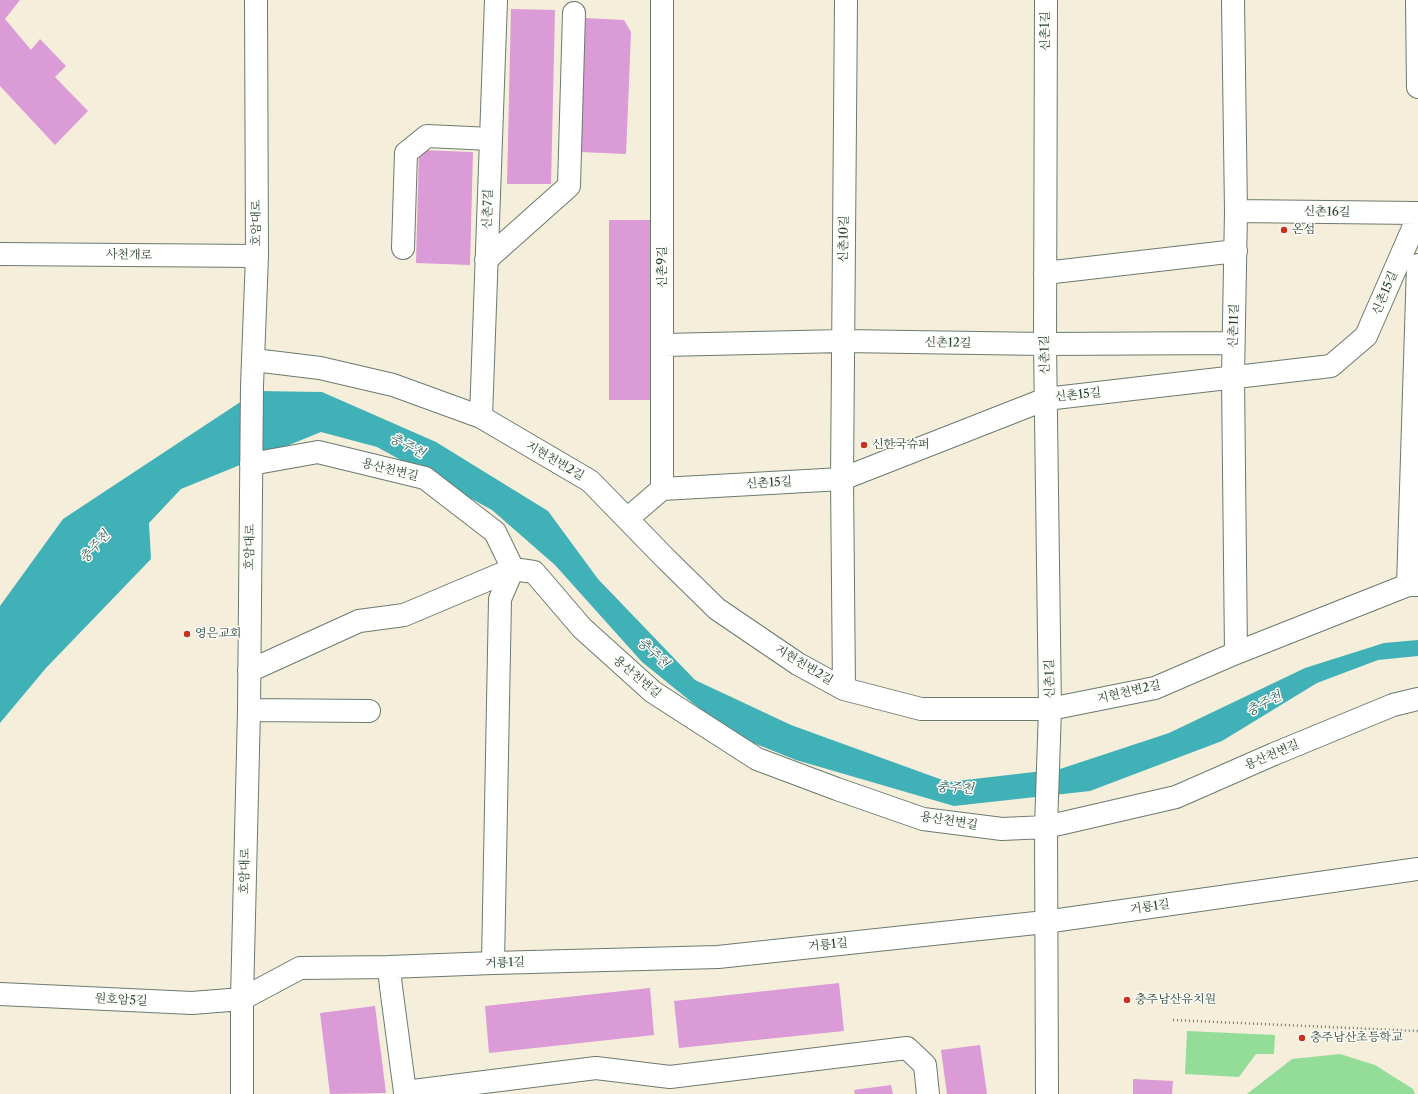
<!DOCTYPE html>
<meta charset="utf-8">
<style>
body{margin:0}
canvas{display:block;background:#f5eedb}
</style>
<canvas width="1418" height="1094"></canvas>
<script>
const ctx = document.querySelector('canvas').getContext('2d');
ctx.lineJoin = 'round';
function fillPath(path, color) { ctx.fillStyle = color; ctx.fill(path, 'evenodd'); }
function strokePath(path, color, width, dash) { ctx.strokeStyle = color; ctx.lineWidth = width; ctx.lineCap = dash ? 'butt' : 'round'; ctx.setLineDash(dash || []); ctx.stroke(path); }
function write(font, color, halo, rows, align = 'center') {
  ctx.font = font + ' "Libre Caslon Text","Noto Serif KR",serif'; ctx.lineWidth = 3; ctx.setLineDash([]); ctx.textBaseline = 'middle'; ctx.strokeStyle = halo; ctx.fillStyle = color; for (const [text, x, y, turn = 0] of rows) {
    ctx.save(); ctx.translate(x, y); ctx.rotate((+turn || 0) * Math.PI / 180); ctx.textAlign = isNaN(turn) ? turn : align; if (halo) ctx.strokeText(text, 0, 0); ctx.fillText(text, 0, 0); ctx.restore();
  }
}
const green = new Path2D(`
 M1187,1031L1275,1035L1274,1054H1256L1239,1077L1185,1074Z
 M1340,1054L1375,1065L1413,1089L1415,1094H1247L1292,1059Z`);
const water = new Path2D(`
 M257,391L322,392L436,442L548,511L598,579L695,680L791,725L948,782L1060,769L1169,733L1305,668L1384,643L1418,640V656L1378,660L1317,683L1222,741L1090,791L954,806L796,760L731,734L642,662L555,565L492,510L377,447L321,432L181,489L149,523L151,559L46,668L0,723V606L63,519Z`);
const building = new Path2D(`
 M0,0H20L5,19L31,50L40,39L66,66L55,77L88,111L55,145L0,86Z
 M511,9L555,10L551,184H507Z
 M585,18L624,20L631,32L626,154L580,152Z
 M419,150L473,152L470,265L416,263Z
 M609,220H654V400H609Z
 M839,983L844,1031L679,1048L674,1001Z
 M650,988L654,1035L489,1053L485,1006Z
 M375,1006L386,1093L330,1094L320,1013Z
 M980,1045L987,1094H947L941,1050Z
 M1133,1079L1173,1081L1172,1094H1133Z
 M891,1085L893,1094H855L854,1090Z`);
const path = new Path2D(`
 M1173,1020L1418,1031`);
const minor = new Path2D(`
 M1046,0L1045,344L1050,709L1046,827L1047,1094
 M1233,0L1236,211L1233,377L1236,653
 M1417,0L1418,87
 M1236,211L1418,213
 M403,248L406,153L427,136L491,139
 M0,254L257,256
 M486,260L569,186L574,13
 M1045,273L1236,251
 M663,345L843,341L1045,344L1233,343
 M254,360L320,368L393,385L481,417L590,481L666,559L717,609L798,664L844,689L921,709H1050L1155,688L1236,653L1408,585H1418
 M481,417L496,0
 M251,464L318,452L425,478L495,532L513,569L534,572L582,628L653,692L757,759L837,789L923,819L1002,829L1046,827L1176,797L1274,754L1393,705L1418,699
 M662,489L842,479L1046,399L1331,366L1366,336L1418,217
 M627,519L662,489V0
 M1408,585L1418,265
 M249,671L359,621L404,615L513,569
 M844,689L842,479L846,0
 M249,710L369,711
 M493,963L500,599L513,569
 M389,967L391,987L405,1092L596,1068L670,1077L907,1048L925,1065L928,1094
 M0,994L192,1003L242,999L300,968L389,967L493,963L718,957L1045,922L1418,869
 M242,1094V999L249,710L252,386L257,256L256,0`);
const markers = [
 [1284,230,4,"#c8321e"],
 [864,445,4,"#c8321e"],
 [187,634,4,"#c8321e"],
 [1127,1000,4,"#c8321e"],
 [1302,1038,4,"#c8321e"]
];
const streetNames = [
 ["신촌1길",1046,31,-90],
 ["신촌7길",488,209,-88],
 ["신촌16길",1327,212,1],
 ["호암대로",257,223,-90],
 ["신촌10길",844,239,-89],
 ["사천개로",129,255,1],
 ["신촌9길",663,267,-90],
 ["신촌15길",1385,293,-67],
 ["신촌11길",1234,326,-88],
 ["신촌12길",948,343,1],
 ["신촌1길",1045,355,-91],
 ["신촌15길",1078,395,-6],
 ["지현천변2길",555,461,30],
 ["용산천변길",390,470,14],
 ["신촌15길",769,483,-3],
 ["호암대로",250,547,-89],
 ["지현천변2길",804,665,31],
 ["용산천변길",637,677,40],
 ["신촌1길",1050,679,-91],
 ["지현천변2길",1129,692,-13],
 ["용산천변길",1272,755,-23],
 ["용산천변길",949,821,9],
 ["호암대로",245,871,-89],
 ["거룡1길",1150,907,-8],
 ["거룡1길",828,945,-6],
 ["거룡1길",505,963,-2],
 ["원호암5길",121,1000,3]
];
const poiNames = [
 ["온섬",1292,230],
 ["신한국슈퍼",872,445],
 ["영은교회",195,634],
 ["충주남산유치원",1135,1000],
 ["충주남산초등학교",1310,1038]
];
const waterNames = [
 ["충주천",407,446,27],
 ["충주천",95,547,-48],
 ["충주천",653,653,43],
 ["충주천",1264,704,-27],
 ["충주천",955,788,4]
];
fillPath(green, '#94dd98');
fillPath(water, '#41b1b8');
fillPath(building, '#da9bd6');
strokePath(minor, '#6a7b6e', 24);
strokePath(path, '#6a7b6e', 2.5, [1, 3]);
strokePath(minor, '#fff', 22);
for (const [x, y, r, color] of markers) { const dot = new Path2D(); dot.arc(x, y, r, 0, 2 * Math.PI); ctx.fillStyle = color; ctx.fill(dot); strokePath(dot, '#fdfcf7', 1.5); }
write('12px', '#1f3d34', '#fdfcf7', streetNames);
write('12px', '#1f3d34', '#fdfcf7', poiNames, 'left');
write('italic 13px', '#29605c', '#fdfcf7', waterNames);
</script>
